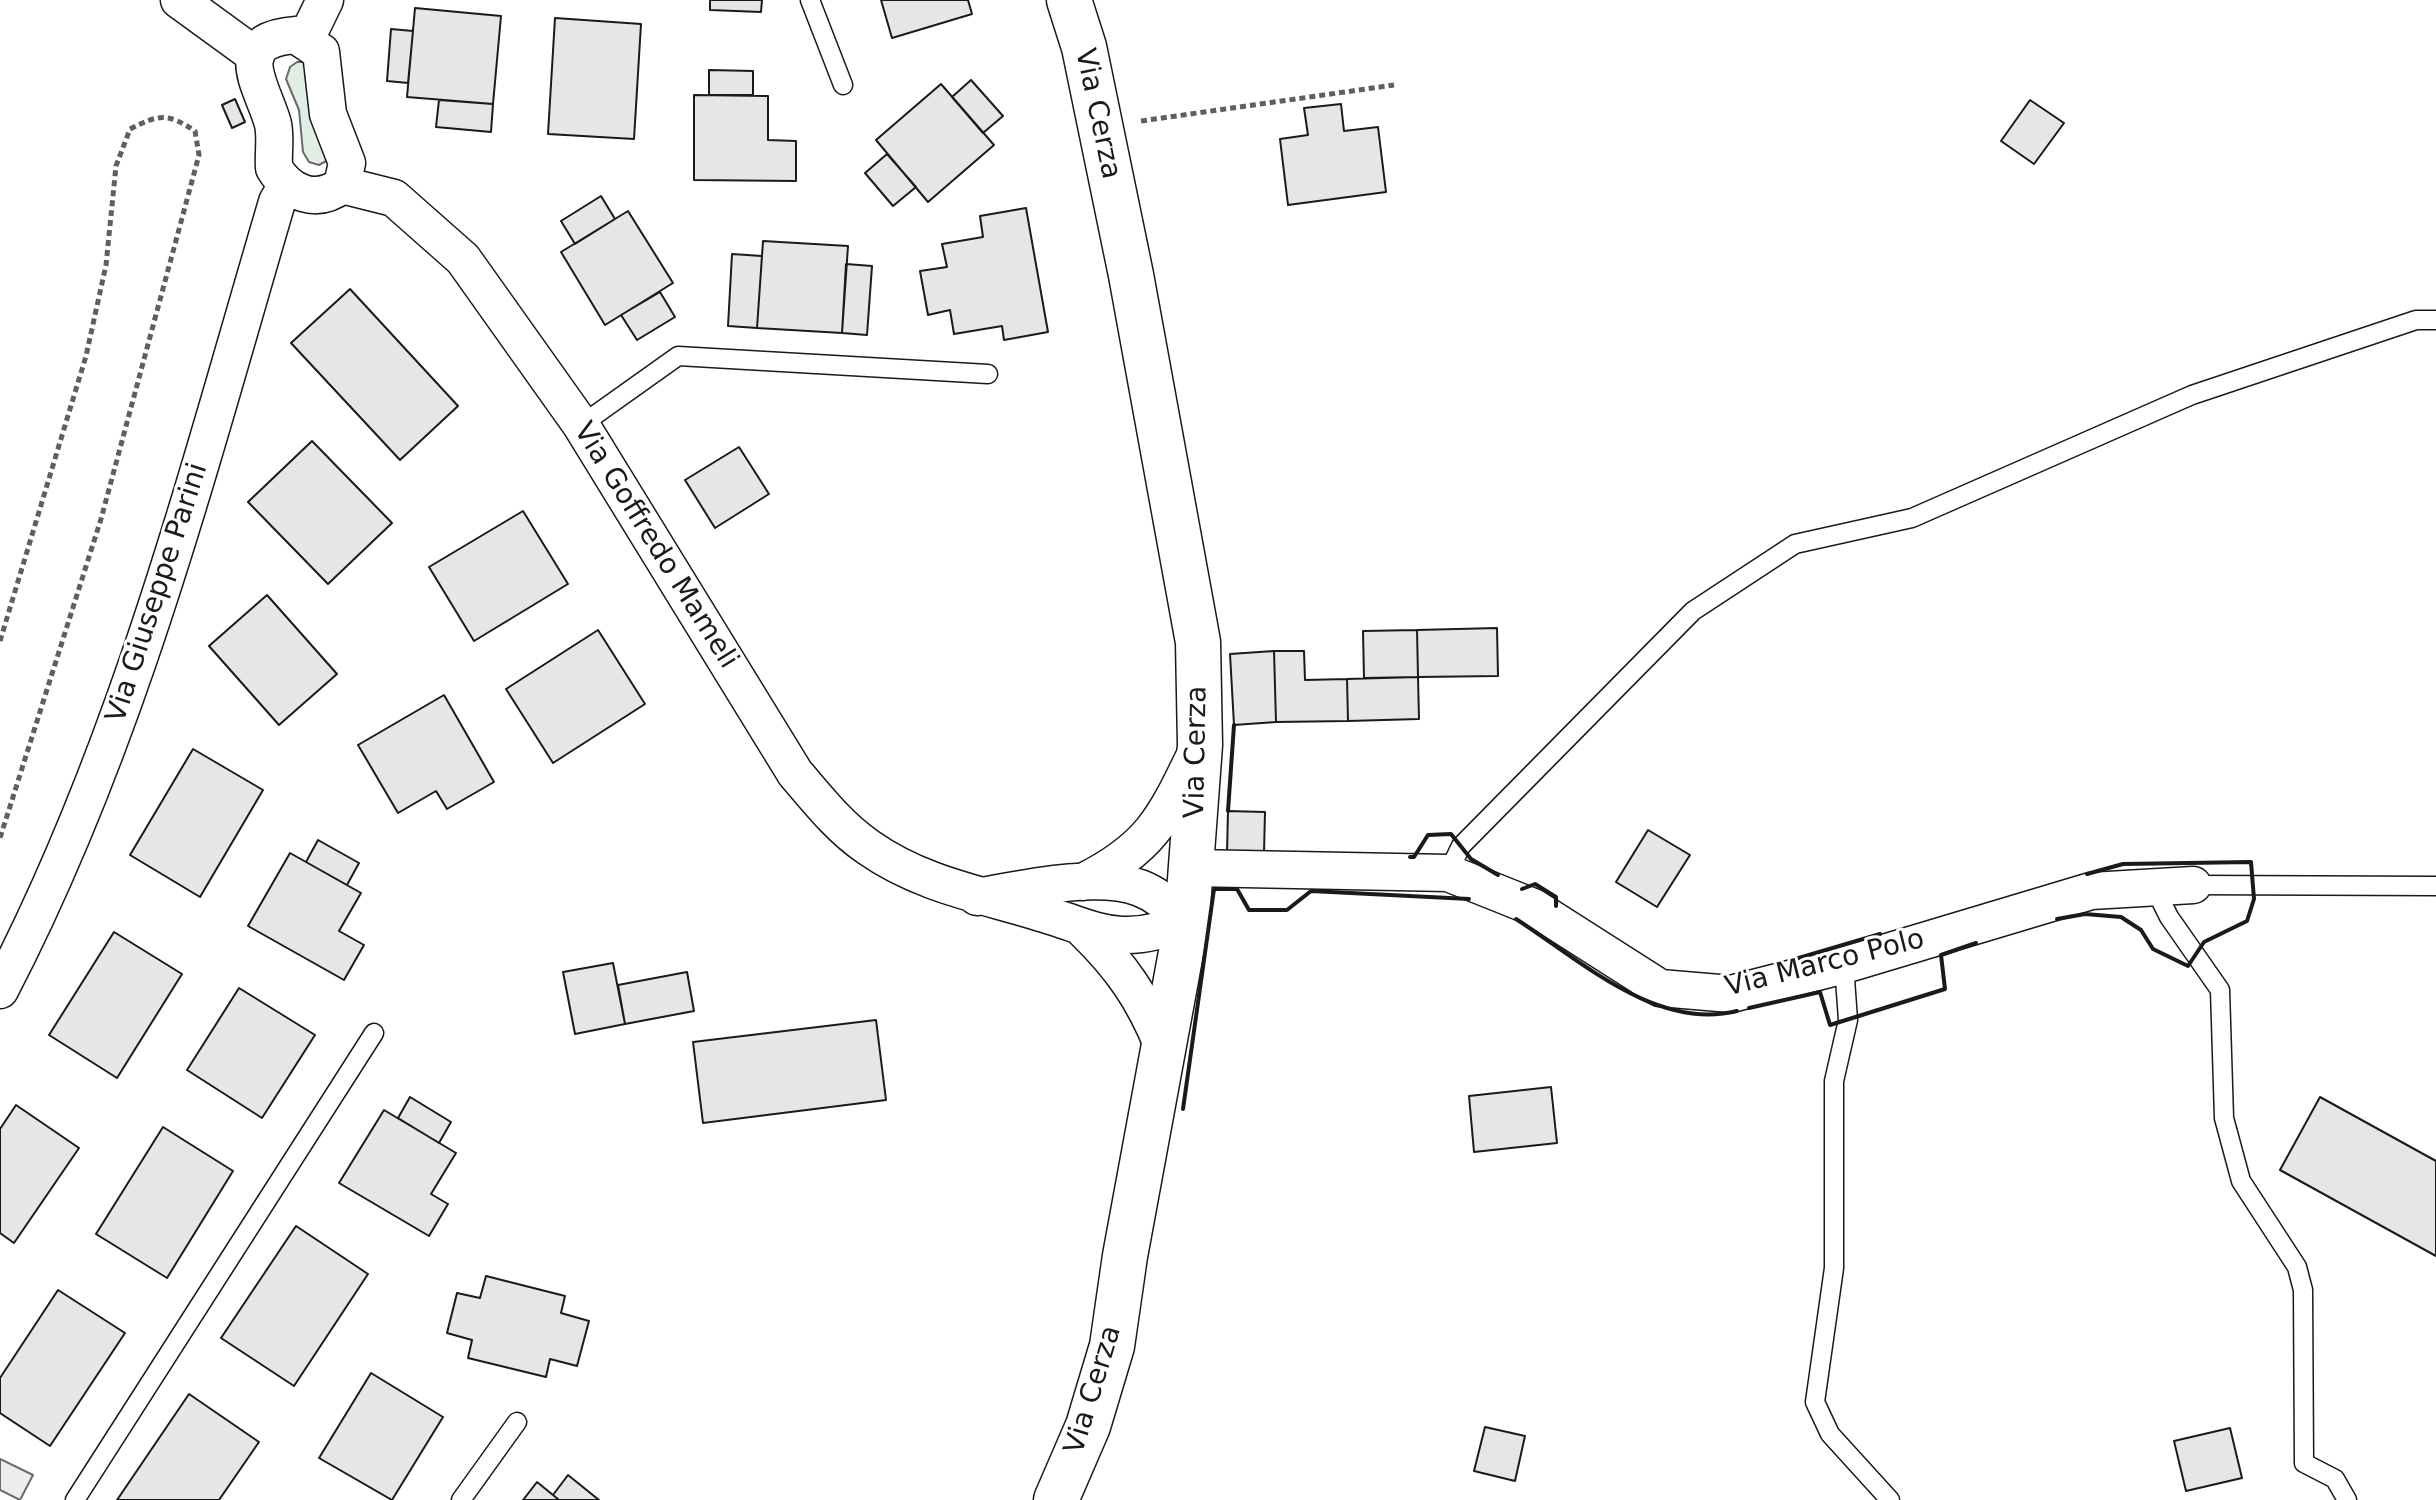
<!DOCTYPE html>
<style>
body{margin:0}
canvas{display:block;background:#fff}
</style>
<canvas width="2436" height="1500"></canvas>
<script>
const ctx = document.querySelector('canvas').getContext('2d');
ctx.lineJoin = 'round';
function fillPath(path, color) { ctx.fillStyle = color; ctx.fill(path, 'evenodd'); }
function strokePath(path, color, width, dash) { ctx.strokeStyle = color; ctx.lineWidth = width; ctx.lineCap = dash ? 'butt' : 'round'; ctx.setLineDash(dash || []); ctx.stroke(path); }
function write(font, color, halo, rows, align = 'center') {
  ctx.font = font + ' "DejaVu Sans",sans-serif'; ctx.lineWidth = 6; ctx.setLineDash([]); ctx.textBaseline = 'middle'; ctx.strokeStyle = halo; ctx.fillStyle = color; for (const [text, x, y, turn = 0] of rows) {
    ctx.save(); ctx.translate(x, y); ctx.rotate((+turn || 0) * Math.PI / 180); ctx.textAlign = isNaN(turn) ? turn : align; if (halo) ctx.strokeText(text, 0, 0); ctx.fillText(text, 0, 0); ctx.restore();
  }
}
const green = new Path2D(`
 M297,62H307L330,159L319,165L309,162L303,152L299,110L286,79L290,67Z`);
const parking = new Path2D(`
 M0,1459L33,1475L20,1500L0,1490Z`);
const building = new Path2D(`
 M710,0H762L761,12L710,10Z
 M881,0H968L972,14L892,38Z
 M415,8L501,16L493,104L407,97Z
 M555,18L641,24L634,139L548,134Z
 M391,29L413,31L408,83L387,81Z
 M709,70L753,71V95H709Z
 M971,80L1003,116L983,133L952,97Z
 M941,84L994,145L928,202L876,140Z
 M694,95L768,96V140L796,141V181L694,180Z
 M235,99L245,122L232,128L222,105Z
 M439,100L493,104L491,132L436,127Z
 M2030,100L2064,123L2034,164L2001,141Z
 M1341,104L1344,131L1378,127L1386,192L1288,205L1280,139L1308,135L1304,108Z
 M887,154L916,187L893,206L865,173Z
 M601,196L615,219L575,244L561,221Z
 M1026,208L1048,332L1004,340L1002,326L954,334L950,310L928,315L920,271L947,267L942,244L983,237L980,216Z
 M628,211L673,283L605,325L561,252Z
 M763,241L848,246L842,333L757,328Z
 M732,254L762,256L757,328L728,326Z
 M846,264L872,266L867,335L842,333Z
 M350,289L458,406L400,460L291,343Z
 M660,292L675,317L637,340L621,315Z
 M312,441L392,523L328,584L248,502Z
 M739,447L769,494L715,528L685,480Z
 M523,511L568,584L474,641L429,567Z
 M267,595L337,674L279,725L209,646Z
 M1497,628L1498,676L1418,677L1417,630Z
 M598,630L645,704L553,763L506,689Z
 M1417,630L1418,677L1364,678L1363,631Z
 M1274,651L1276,722L1234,725L1230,654Z
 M1274,651H1304L1305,680L1347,679L1348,721L1276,722Z
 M1418,677L1419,719L1348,721L1347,679Z
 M444,695L494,782L447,809L436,791L398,813L358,745Z
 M193,749L263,790L200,897L130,855Z
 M1228,811L1265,812L1264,853H1227Z
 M1648,830L1690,855L1657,907L1616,882Z
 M318,840L359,863L347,885L306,862Z
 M290,853L361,893L339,931L364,945L344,980L248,926Z
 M114,932L182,974L117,1078L49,1035Z
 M613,963L625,1024L575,1034L563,972Z
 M687,972L694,1011L625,1024L618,985Z
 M239,988L315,1035L262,1118L187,1070Z
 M876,1020L886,1100L703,1123L693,1042Z
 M1551,1087L1557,1143L1474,1152L1469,1096Z
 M410,1097L451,1122L439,1143L398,1118Z
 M2320,1097L2436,1161V1256L2280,1170Z
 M16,1105L79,1148L14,1243L0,1233V1129Z
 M384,1110L456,1153L431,1194L448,1204L429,1236L339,1183Z
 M163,1127L233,1171L167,1278L96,1234Z
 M296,1226L368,1274L294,1386L221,1338Z
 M486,1276L565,1296L561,1313L589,1321L577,1366L550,1359L546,1377L468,1358L472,1340L447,1333L457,1293L480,1298Z
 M58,1290L125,1333L50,1446L0,1413V1378Z
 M371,1373L443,1417L392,1500L319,1458Z
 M189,1394L259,1442L219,1500H117Z
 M1485,1427L1525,1436L1515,1481L1474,1471Z
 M2230,1428L2242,1478L2186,1491L2174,1441Z
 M568,1475L599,1500H559L553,1495Z
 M537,1482L553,1495L559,1500H523Z`);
const path = new Path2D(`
 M1141,121L1394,85
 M0,641L86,356L106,265L116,166L130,129C159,114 168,113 195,131L199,155L101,519L0,838`);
const lane = new Path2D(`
 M810,0L843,85
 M581,425L678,356L988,374
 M1448,873L1461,846L1693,611L1795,544L1912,518L2192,395L2416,320H2436
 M2193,885L2436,886
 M2154,887L2169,917L2220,990L2224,1118L2241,1181L2297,1267L2303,1290L2304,1463L2335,1479L2347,1500
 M1844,965L1848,1020L1834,1081V1268L1815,1402L1830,1434L1890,1500
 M75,1500L374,1033
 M461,1500L517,1422`);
const street = new Path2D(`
 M179,0L256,56
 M296,35L321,52L328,114L347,163L342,185C316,205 289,193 274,168C273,153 276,138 273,124C263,87 226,40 296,35Z
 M306,39L325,0
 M342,185L394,198L463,259L581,425L795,773C818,800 839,827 868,847C926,888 992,896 1057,918C1079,925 1098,934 1122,935C1146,936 1166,930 1187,920C1172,908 1158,895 1140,888C1097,872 1022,889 977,897
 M1193,868L1448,873L1533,907L1660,988L1731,994L1844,965L2091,891L2193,885
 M1083,882C1151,848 1164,819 1196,753
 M1084,930C1121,966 1144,999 1163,1047
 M0,990C129,742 198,470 277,202L287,185`);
const secondary = new Path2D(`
 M1056,1500L1088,1426L1112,1346L1125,1256L1187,920L1200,745L1198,642L1131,275L1084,47L1069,0`);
const wall = new Path2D(`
 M1228,811L1234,725
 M1410,857H1414L1428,835L1451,834L1471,859L1498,875
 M1522,889L1535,884L1556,897V906
 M1516,919C1580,960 1656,1031 1737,1011
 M2057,919L2085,914L2121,917L2141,930L2153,949L2188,966L2204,942L2247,921L2254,899L2251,862L2123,864L2087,874
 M1792,960L1880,934
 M1749,1008L1820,992L1830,1025L1945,989L1941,955L1976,943
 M1183,1109L1214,889H1237L1249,910H1287L1311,891L1469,899`);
const streetNames = [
 ["Via Cerza",1097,114,78],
 ["Via Goffredo Mameli",655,546,58],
 ["Via Giuseppe Parini",158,593,-72],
 ["Via Cerza",1197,752,-89],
 ["Via Marco Polo",1825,964,-14],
 ["Via Cerza",1094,1390,-73]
];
fillPath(green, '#e0efe3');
strokePath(green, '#6a6a6a', 2);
fillPath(parking, '#ededed');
strokePath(parking, '#6a6a6a', 2);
fillPath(building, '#e6e6e6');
strokePath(building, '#1a1a1a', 2);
strokePath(lane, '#1a1a1a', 21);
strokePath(street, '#1a1a1a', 39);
strokePath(secondary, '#1a1a1a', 47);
strokePath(path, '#5f5f5f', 5, [6, 4]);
strokePath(lane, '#fff', 18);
strokePath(street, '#fff', 36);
strokePath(secondary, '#fff', 44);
strokePath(wall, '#1a1a1a', 4);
write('28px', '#1a1a1a', '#fff', streetNames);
</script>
